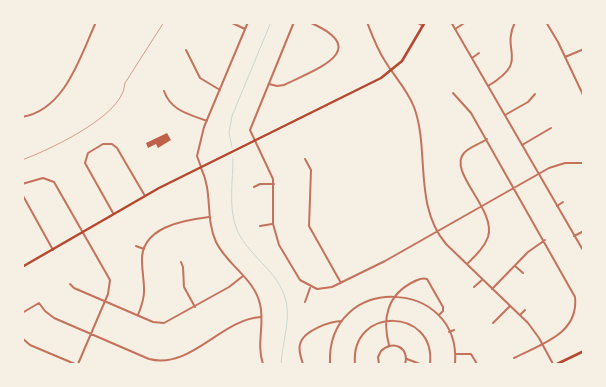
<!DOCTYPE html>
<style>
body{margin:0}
#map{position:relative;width:606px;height:387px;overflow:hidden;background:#f6efe4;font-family:Commissioner,sans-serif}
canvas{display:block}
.frame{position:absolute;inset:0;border:24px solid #f6efe4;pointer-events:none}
</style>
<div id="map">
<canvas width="606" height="387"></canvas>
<div class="frame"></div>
</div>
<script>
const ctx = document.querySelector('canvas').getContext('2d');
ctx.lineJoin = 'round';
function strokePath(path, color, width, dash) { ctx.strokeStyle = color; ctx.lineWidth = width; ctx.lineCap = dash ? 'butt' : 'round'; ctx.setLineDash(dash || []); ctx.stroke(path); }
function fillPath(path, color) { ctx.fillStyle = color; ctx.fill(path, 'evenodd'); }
const stream = new Path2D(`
 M232,147L229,133L232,116L271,22
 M233,158C233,180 228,209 237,230C250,259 283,273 287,307C289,325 282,346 281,364`);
const building = new Path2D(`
 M167,133L171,140L158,148L156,144L148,148L146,143Z`);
const path = new Path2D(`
 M22,160C49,150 110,121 122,94C124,91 124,87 125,83L164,22`);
const minor = new Path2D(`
 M230,22L245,29
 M294,22L250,130L273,179V224L279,245L300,280L317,289L332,287L385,261L549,168L565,163H584
 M367,22C372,35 377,49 385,61C394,76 407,89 414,107C430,150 413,205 446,244L528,323L539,338L553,364
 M416,22L423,26
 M546,22L558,42L584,97
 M455,29L466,22
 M186,50L200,78L220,90
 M565,57L584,49
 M472,58L479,53
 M269,84L277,86L284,85C316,69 374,50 309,22
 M488,86C531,60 500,53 515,22
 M164,91C171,111 189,114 207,121
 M453,93L471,113L575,297C579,334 541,344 514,358
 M505,115L528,102L535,94
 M22,117C65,110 80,57 96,22
 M522,145L551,128
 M305,159L311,170L309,226L341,283
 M201,167L197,156L204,127L248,22
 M22,184L43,178L54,182L110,280L108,294L78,364
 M254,187L260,184H274
 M22,194L53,250
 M557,206L563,202
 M113,213L85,163L88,153L103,144H112L117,148L145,196
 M260,226L272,224
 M574,236L584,231
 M136,246L144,249
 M181,262L183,267L184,287L195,307
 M467,264C475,256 484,248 488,237C497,210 447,172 464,153C469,147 480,144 487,139
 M515,266L523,273
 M70,284L74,288L153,322L164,323L229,287L243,276
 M474,287L482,280
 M492,289L528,252L545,240
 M305,302L310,288
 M22,313L39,303L45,311L54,318L149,359C191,370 221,319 261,317
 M138,315C148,290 143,287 142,262C140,227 184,220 209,217
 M520,315L525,310
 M493,323L510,306
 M449,332L454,330
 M22,338L30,345L75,364
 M389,345C382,319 387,295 413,282C418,280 421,277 427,279L443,307V311L439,315
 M455,354H471L477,364
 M407,359L420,364
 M303,364C301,358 298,350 300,344C303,331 330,321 342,321
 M330,364C326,272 462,277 455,364
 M355,364C350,306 436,307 430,364
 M379,364L378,357L381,351C393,339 410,348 405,364`);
const tertiary = new Path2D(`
 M451,22L584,252
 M201,168C213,192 205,218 216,242C227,265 254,278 260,304C265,324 256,344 263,364`);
const secondary = new Path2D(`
 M22,267L159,188L381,78L402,61L425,22
 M557,364L584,351`);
strokePath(stream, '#c9d6d2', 1);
fillPath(building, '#bf614a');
strokePath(path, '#b5482f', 0.5);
strokePath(minor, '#c5725c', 2);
strokePath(tertiary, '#c5725c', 2);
strokePath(secondary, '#b5482f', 2.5);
</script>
